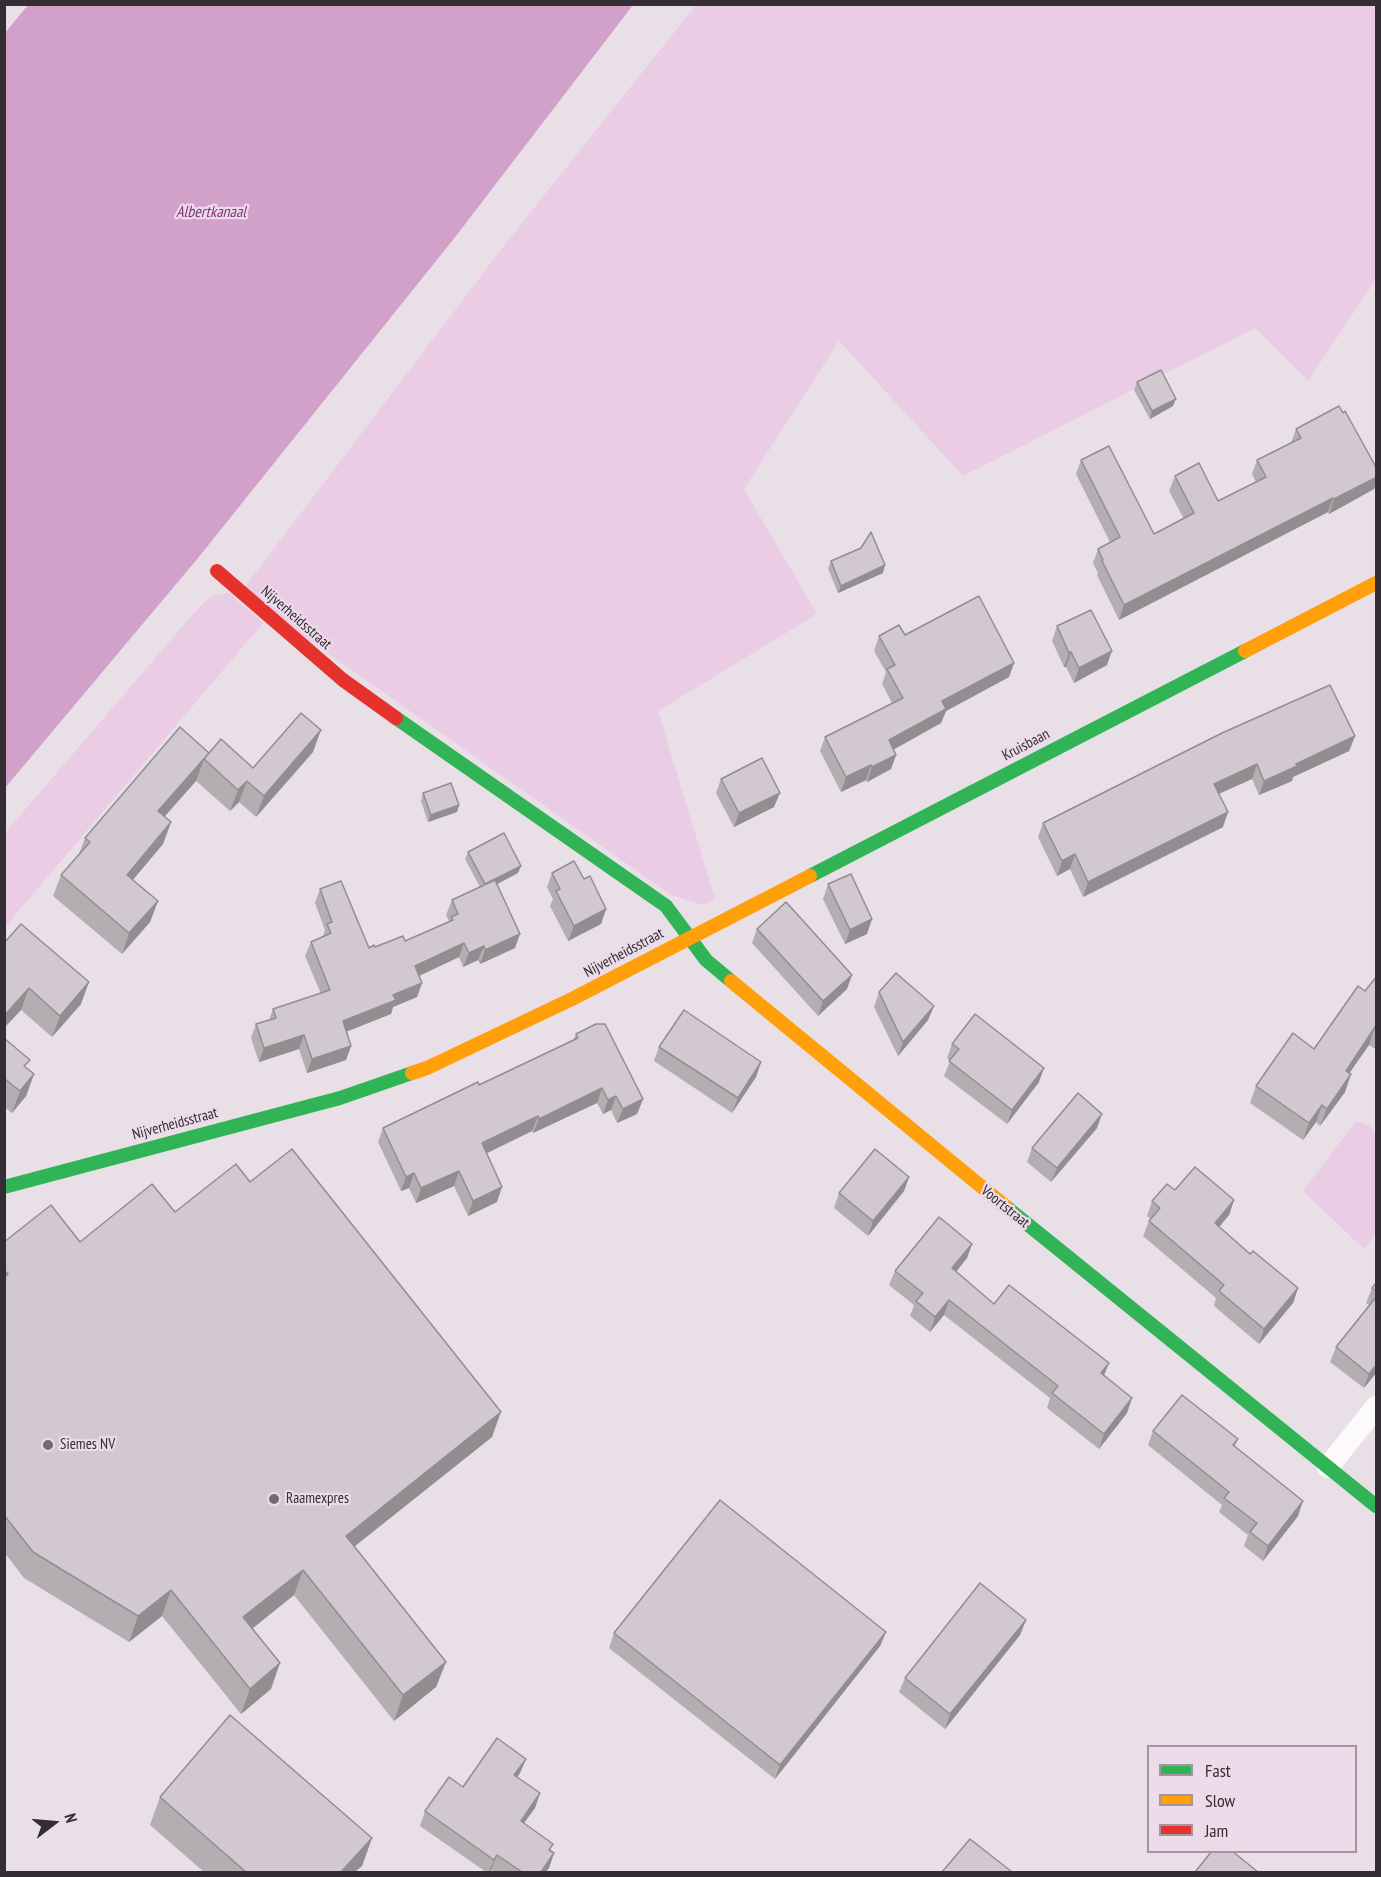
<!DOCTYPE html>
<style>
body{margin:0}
#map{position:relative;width:1381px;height:1877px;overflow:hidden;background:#e9dfe7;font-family:"PT Sans Narrow",sans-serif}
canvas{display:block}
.frame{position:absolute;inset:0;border:6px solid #342d33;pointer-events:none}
.legend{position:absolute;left:1147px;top:1745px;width:210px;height:108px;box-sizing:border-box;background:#eddbea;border:2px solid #a395a1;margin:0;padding:8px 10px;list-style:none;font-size:18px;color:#342d33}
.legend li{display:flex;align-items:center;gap:12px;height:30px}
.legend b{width:30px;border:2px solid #a395a1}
.north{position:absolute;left:24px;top:1793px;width:60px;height:60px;-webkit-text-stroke:4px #eddbea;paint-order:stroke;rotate:74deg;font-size:16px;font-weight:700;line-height:24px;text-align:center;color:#342d33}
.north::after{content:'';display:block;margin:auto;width:21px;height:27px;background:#342d33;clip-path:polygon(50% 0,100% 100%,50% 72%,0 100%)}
</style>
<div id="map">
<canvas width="1381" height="1877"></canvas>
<div class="frame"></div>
<ul class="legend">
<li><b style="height:8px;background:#30b455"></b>Fast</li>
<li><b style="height:8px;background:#ff9f0a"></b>Slow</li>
<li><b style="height:8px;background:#e5322d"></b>Jam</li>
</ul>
<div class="north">N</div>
</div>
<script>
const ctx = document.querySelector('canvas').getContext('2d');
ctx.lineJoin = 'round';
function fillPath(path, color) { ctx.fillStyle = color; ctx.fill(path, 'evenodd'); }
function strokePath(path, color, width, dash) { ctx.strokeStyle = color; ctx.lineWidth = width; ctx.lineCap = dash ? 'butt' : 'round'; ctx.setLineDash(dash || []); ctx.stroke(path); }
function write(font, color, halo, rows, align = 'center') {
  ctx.font = font + ' "PT Sans Narrow",sans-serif'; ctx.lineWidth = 4.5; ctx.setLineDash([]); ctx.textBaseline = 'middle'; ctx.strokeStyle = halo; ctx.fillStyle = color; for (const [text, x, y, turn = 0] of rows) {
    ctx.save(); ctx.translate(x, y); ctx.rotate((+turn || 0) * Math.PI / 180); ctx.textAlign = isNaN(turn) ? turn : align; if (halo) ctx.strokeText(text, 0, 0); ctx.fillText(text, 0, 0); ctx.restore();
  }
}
const green = new Path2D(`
 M696,5H1376V279L1308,381L1255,328L963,476L839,341L744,489L817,614L658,711L715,899L703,905L671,895L241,592L506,243Z
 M229,593L263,623L5,927V833L200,606L212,596Z
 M1356,1121L1368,1125L1376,1132V1235L1364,1249L1303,1191Z`);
const water = new Path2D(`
 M28,5H633L456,236L198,558L5,788L4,34Z`);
const street = new Path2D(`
 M1328,1467L1376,1407`);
const fast = new Path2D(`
 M396,718L666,906L706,960L731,981
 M810,876L1245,651
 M4,1187L340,1098L412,1073
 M1005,1206L1376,1506`);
const slow = new Path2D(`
 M1245,651L1376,583
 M731,981L1005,1206
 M412,1073L427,1068L572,999L810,876`);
const jam = new Path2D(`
 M217,571L343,680L396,718`);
const wall = new Path2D(`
 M1137,382L1173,406L1150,419L1134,390Z
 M1296,429L1377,469V483L1374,489L1329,514L1328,512L1119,620L1097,575L1098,573L1093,563L1098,549L1110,542L1076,474L1081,460L1154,534L1184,519L1169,491L1175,476L1218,501L1256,482L1252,474L1257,460L1291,443Z
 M831,561L883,573L838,593L828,568Z
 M1057,626L1107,665L1074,683L1066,667H1064L1052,641Z
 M905,635L1014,663L1009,677L946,711L941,723L894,749L896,755L891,769L867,782L866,780L841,792L820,751L825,737L892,703L882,684L886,672L874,651L879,636Z
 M1355,736L1349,751L1293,777L1292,781L1259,795L1252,779L1219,794L1223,827L1083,897L1070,869L1057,876L1038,837L1043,823Z
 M313,752L256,817L239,802L230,811L196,781L164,817L171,822L163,844L133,880L158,901L150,922L122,954L53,896L61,875L79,854L85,838L209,754L253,768Z
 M721,779L774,807L734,827L716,793Z
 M423,793L459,805L457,812L428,822L421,801Z
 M468,852L518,873L497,884L515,948L480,964L478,960L463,967L459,957L419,976L422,983L417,997L393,1007L391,1014L347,1031L351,1046L346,1060L307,1073L299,1049L259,1062L251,1038L256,1024L269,1020L273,1009L321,994L305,956L311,942L323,937L325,930L315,903L320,889L369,948L405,941L449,921L446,915L452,900L480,887L465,859Z
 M552,873L584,879L606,909L601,924L568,941L550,906L553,899L547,887Z
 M828,884L867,934L845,944L823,899Z
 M757,929L847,989L818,1016L752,943Z
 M4,943L81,1004L52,1037L21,1010L4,1028Z
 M1377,976V1050L1369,1045L1349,1073L1351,1074L1345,1092L1320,1126L1316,1122L1303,1140L1250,1103L1256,1086L1314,1049L1365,991Z
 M879,992L934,1006L928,1020L898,1056L874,1007Z
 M576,1034L643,1099L637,1114L617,1123L611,1110L603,1114L597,1103L533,1133L532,1131L487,1153L497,1202L468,1216L454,1186L416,1203L409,1188L401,1191L378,1142L383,1128L479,1085L573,1040Z
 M4,1038L27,1069L34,1074L26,1096L12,1113L4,1107Z
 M952,1044L1039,1082L1007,1124L944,1076L950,1061L947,1058Z
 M659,1047L761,1062L756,1077L732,1113L654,1061Z
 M1097,1128L1051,1182L1027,1162L1032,1148Z
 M909,1177L904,1191L868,1236L834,1208L839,1193Z
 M250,1182L492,1437L354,1547L446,1662L436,1687L394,1721L294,1595L252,1629L271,1689L241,1714L162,1616L129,1642L24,1578L4,1552V1242H80L175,1212Z
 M1175,1190L1234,1200L1229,1215L1219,1227L1250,1254L1298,1288L1293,1303L1259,1344L1214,1306L1216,1298L1143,1236L1149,1221L1151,1219L1147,1216L1152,1201Z
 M972,1244L967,1258L956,1272L994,1304L1104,1375L1132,1398L1127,1413L1099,1449L1047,1408L1050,1398L944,1315L930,1332L910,1316L914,1305L889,1285L895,1271Z
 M1377,1282V1372L1364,1388L1330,1362L1336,1347L1369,1305L1366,1303L1372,1288Z
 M1153,1431L1238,1439L1235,1446L1298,1516L1263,1561L1244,1546L1248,1535L1219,1512L1222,1505L1148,1445Z
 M1026,1620L1020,1635L945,1729L899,1692L905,1678Z
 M886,1632L880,1646L775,1779L609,1648L614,1633Z
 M526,1759L520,1773L517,1777L540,1793L535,1808L524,1823L554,1853L549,1868L546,1872H495L491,1870L490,1872H486L420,1826L425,1811L463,1787Z
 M160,1797L372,1838L362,1866L355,1872H204L150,1825Z`);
const shadedWall = new Path2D(`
 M1176,399L1173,406L1150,419L1152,411Z
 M1377,477V483L1374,489L1329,514L1334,499Z
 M1333,498L1328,512L1119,620L1124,605Z
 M885,565L883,573L838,593L841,586Z
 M1112,651L1107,665L1074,683L1079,668Z
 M1071,652L1066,667H1064L1069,653Z
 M1014,663L1009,677L946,711L941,723L884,755L889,740L942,701Z
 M321,730L313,752L256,817L264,796Z
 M1355,736L1349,751L1293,777L1292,781L1259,795L1264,781L1296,764Z
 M896,755L891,769L867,782L872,767Z
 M204,759L196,781L150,833L158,811Z
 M1257,764L1252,779L1209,798L1214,784Z
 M871,765L866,780L841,792L846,777Z
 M247,781L239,802L230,811L238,790Z
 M780,793L774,807L734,827L739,813Z
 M459,805L457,812L428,822L431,815Z
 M1228,812L1223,827L1083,897L1088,882Z
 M171,822L163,844L119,896L127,875Z
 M1075,854L1070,869L1057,876L1062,861Z
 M521,866L518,873L482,892L485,884Z
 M158,901L150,922L122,954L129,933Z
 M606,909L601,924L568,941L574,926Z
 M872,919L867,934L845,944L850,930Z
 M520,934L515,948L480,964L485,950Z
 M464,943L459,957L410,980L415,966Z
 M484,946L478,960L463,967L469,953Z
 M852,975L847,989L818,1016L823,1001Z
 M89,982L81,1004L52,1037L60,1016Z
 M422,983L417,997L393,1007L391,1014L338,1035L343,1021L393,995Z
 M29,988L21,1010L4,1028V1016Z
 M934,1006L928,1020L898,1056L903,1042Z
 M1375,1027L1369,1045L1339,1088L1346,1071Z
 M304,1035L299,1049L259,1062L264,1048Z
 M351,1046L346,1060L307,1073L312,1059Z
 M761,1062L756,1077L732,1113L738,1098Z
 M1044,1068L1039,1082L1007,1124L1012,1110Z
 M34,1074L26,1096L12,1113L20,1091Z
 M1351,1074L1345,1092L1320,1126L1327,1109Z
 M602,1088L597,1103L533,1133L539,1119Z
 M616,1096L611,1110L603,1114L608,1100Z
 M643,1099L637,1114L617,1123L623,1109Z
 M1322,1105L1316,1122L1303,1140L1309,1123Z
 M1102,1114L1097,1128L1051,1182L1057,1168Z
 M538,1116L532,1131L477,1158L482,1143Z
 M459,1171L454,1186L416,1203L421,1188Z
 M414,1173L409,1188L401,1191L406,1177Z
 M909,1177L904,1191L868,1236L873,1221Z
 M502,1187L497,1202L468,1216L473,1201Z
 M1234,1200L1229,1215L1210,1238L1215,1223Z
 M972,1244L967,1258L947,1283L952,1268Z
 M1298,1288L1293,1303L1259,1344L1264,1329Z
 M949,1300L944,1315L930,1332L935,1317Z
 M1109,1363L1103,1378L1101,1373Z
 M1377,1364V1372L1364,1388L1369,1374Z
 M1132,1398L1127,1413L1099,1449L1104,1434Z
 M501,1412L492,1437L336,1561L346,1536Z
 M1303,1501L1298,1516L1263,1561L1268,1546Z
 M303,1570L294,1595L234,1643L243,1617Z
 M171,1590L162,1616L129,1642L138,1616Z
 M1026,1620L1020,1635L945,1729L950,1714Z
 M886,1632L880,1646L775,1779L780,1765Z
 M446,1662L436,1687L394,1721L403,1695Z
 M280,1663L271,1689L241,1714L250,1689Z
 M526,1759L520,1773L509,1790L514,1775Z
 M540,1793L535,1808L515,1835L521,1821Z
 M372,1838L362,1866L355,1872H341Z
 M554,1853L549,1868L546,1872H541Z
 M497,1855L491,1870L489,1872L494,1860Z`);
const building = new Path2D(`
 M1161,370L1176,399L1152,411L1137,382Z
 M1339,406L1343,413L1345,411L1377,469V477L1334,499L1333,498L1124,605L1102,561L1103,560L1098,549L1120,537L1081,460L1109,446L1154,534L1194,513L1175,476L1199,463L1218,501L1266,477L1257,460L1301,438L1296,429Z
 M871,532L885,565L841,586L831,561L861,548Z
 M979,596L1014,663L942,701L946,709L889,740L896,755L872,767L871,765L846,777L825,737L903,698L887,669L895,665L879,636L899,625L905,635Z
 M1091,610L1112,651L1079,668L1071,652L1069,653L1057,626Z
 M1330,685L1355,736L1296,764L1297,766L1264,781L1257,764L1214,784L1228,812L1088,882L1075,854L1062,861L1043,823L1222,733Z
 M301,713L321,730L264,796L247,781L238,790L204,759L221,739L253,768Z
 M180,727L209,753L158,811L171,822L127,875L158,901L129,933L61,875L90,842L85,838Z
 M762,758L780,793L739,813L721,779Z
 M451,783L459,805L431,815L423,793Z
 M504,833L521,866L485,884L468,852Z
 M574,861L584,879L590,876L606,909L574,926L556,891L560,889L552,873Z
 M851,874L872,919L850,930L828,884Z
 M495,880L520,934L485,950L484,946L469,953L464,943L415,966L422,983L393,995L396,1000L343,1021L351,1046L312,1059L304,1035L264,1048L256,1024L276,1018L273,1009L330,990L311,942L331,933L327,924L332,922L320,889L341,881L369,948L374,945L375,947L403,936L405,941L453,920L451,917L458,914L452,900Z
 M786,902L852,975L823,1001L757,929Z
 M21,924L89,982L60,1016L29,988L4,1016V943Z
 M896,973L934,1006L903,1042L879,992Z
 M1377,976V1028L1375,1027L1346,1071L1351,1074L1327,1109L1322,1105L1309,1123L1256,1086L1293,1033L1314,1049L1358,986L1365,991Z
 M684,1010L761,1062L738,1098L659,1047Z
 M975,1014L1044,1068L1012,1110L949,1061L959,1049L952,1044Z
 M596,1024H605L643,1099L623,1109L616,1096L608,1100L602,1088L539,1119L538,1116L482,1143L502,1187L473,1201L459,1171L421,1188L414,1173L406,1177L383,1128L478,1082L479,1085L578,1038L576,1034Z
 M4,1038L30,1060L24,1066L34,1074L20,1091L5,1079L4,1080Z
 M1078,1093L1102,1114L1057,1168L1032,1148Z
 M292,1149L501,1412L346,1536L446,1662L403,1695L303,1570L243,1617L280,1663L250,1689L171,1590L138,1616L33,1552L4,1515V1278L8,1274L4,1270V1242L51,1205L80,1242L152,1184L175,1212L236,1164L250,1182Z
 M875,1149L909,1177L873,1221L839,1193Z
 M1195,1167L1234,1200L1215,1223L1250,1254L1253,1251L1298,1288L1264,1329L1219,1291L1224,1285L1149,1221L1160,1208L1152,1201L1167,1184L1175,1190Z
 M939,1217L972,1244L952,1268L994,1304L1009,1285L1109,1363L1101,1373L1132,1398L1104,1434L1052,1393L1058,1386L949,1300L935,1317L916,1301L923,1293L895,1271Z
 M1377,1282V1292L1372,1288Z
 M1377,1296V1364L1369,1374L1336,1347Z
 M1182,1395L1238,1439L1233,1445L1303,1501L1268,1546L1250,1532L1257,1523L1224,1498L1229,1492L1153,1431Z
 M720,1500L886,1632L780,1765L614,1633Z
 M980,1583L1026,1620L950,1714L905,1678Z
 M230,1715L372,1838L341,1872H246L160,1797Z
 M497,1738L526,1759L514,1775L540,1793L521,1821L553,1844L549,1850L554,1853L541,1872H522L497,1855L494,1860L425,1811L449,1777L463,1787Z
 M970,1839L1012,1872H942Z
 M1212,1851H1232L1258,1872H1195Z`);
const markers = [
 [48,1445,6,"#736b72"],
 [274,1499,6,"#736b72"]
];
const streetNames = [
 ["Nijverheidsstraat",296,618,41],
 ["Kruisbaan",1026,745,-28],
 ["Nijverheidsstraat",624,953,-28],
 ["Nijverheidsstraat",175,1124,-15],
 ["Voortstraat",1005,1207,39]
];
const poiNames = [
 ["Siemes NV",60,1445],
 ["Raamexpres",286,1499]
];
const waterNames = [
 ["Albertkanaal",211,212]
];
fillPath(green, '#eacce5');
fillPath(water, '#d2a1ca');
strokePath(street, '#fcfafb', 22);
strokePath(fast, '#30b455', 14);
strokePath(slow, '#ff9f0a', 14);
strokePath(jam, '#e5322d', 14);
fillPath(wall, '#b4adb2');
fillPath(shadedWall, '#928d91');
fillPath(building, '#d1c9cf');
strokePath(building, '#928d91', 1.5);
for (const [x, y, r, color] of markers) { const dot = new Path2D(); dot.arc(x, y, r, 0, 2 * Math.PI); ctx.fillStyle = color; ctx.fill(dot); strokePath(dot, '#eddbea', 2); }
write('15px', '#342d33', '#eddbea', streetNames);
write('15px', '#342d33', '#eddbea', poiNames, 'left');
write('italic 16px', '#7f3377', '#eddbea', waterNames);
</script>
